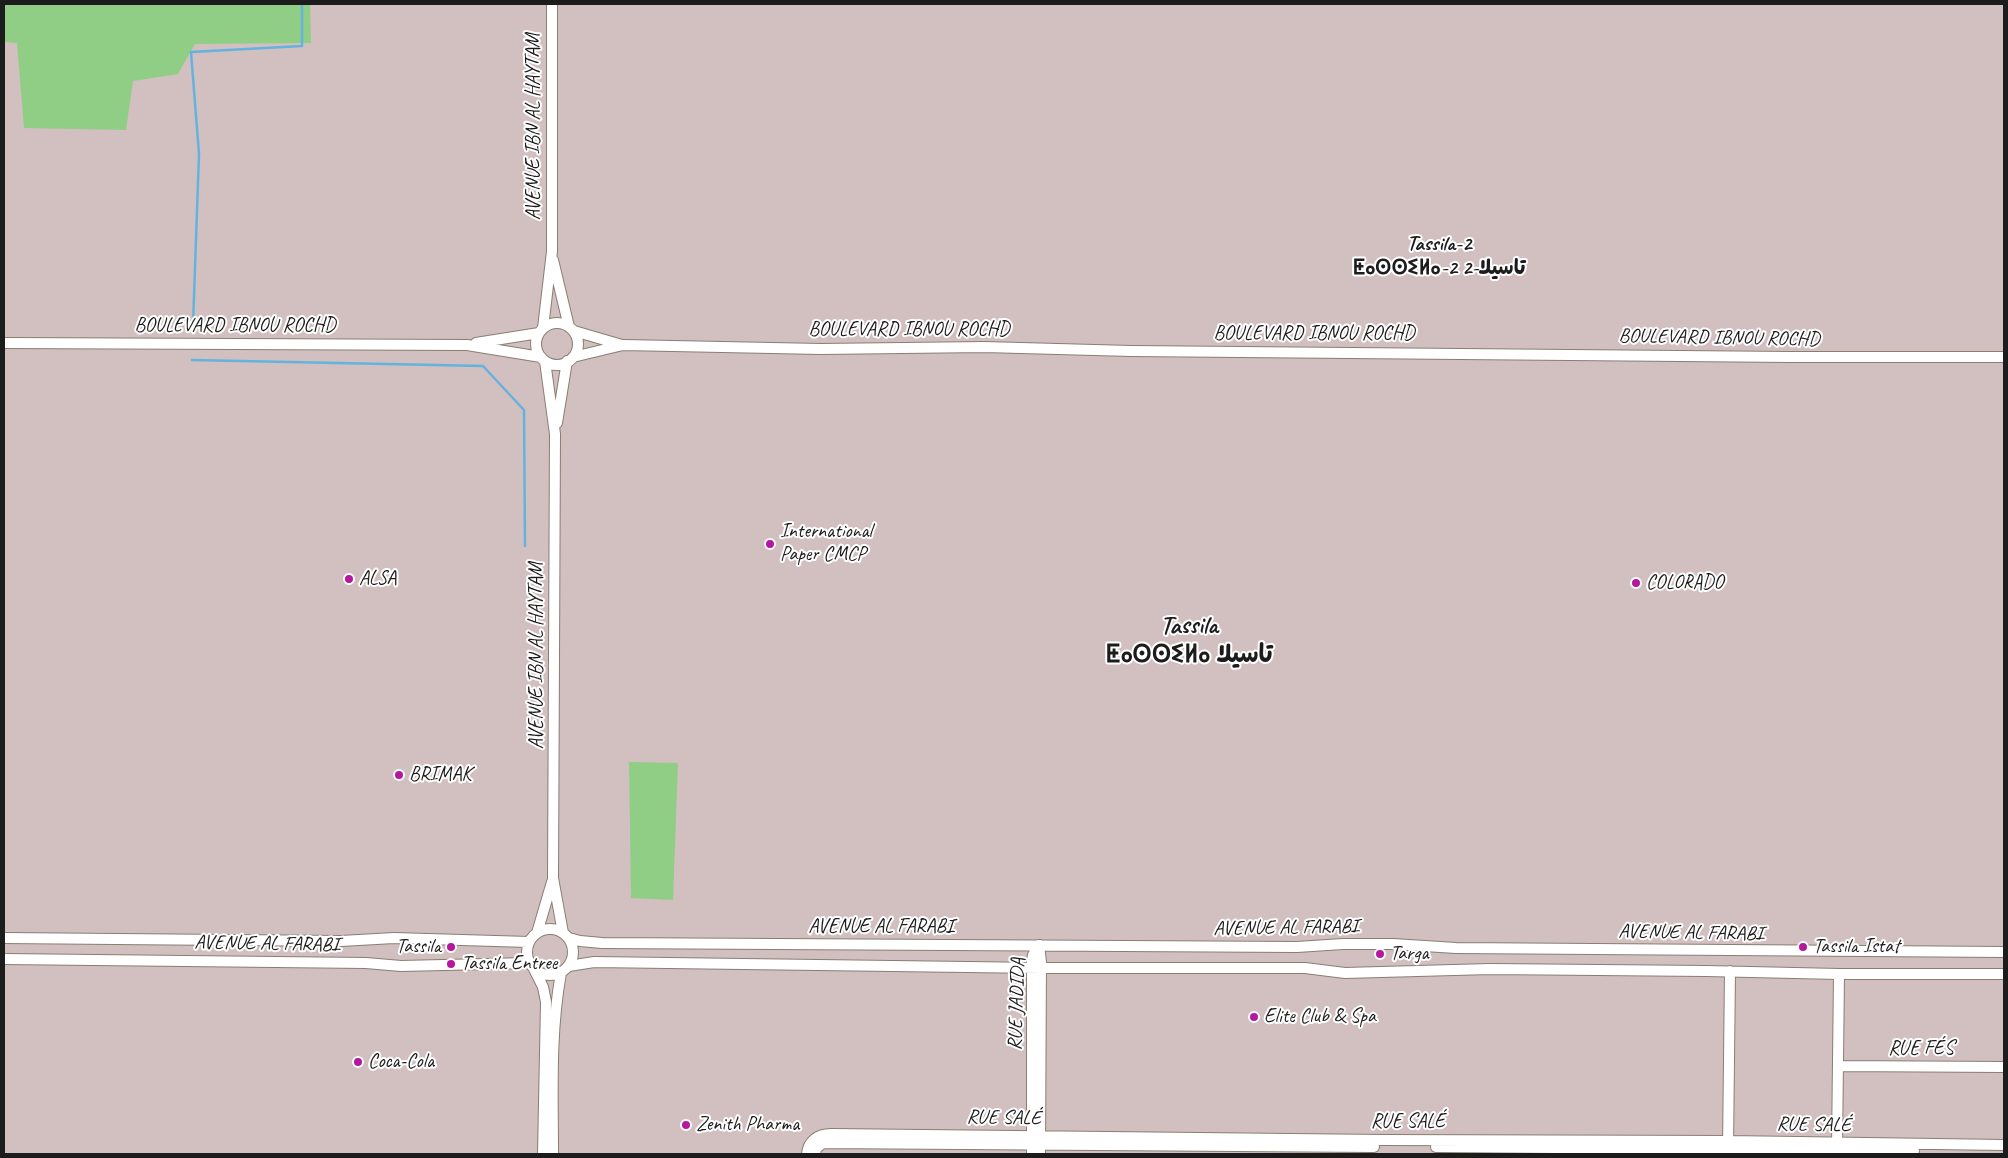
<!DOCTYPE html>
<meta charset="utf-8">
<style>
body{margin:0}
#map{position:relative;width:2008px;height:1158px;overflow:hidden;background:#f3e2c6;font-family:Caveat,sans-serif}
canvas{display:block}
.frame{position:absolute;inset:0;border:5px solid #1c1c1c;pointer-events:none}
</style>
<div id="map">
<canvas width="2008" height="1158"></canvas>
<div class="frame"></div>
</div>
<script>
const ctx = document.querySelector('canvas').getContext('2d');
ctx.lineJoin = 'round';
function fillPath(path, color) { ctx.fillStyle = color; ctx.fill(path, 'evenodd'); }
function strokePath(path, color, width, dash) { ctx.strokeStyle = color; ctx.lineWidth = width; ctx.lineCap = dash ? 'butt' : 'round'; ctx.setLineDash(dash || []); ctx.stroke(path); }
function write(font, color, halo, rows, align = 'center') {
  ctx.font = font + ' Caveat,"Playpen Sans Arabic","Noto Sans Tifinagh",sans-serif'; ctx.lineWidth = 4; ctx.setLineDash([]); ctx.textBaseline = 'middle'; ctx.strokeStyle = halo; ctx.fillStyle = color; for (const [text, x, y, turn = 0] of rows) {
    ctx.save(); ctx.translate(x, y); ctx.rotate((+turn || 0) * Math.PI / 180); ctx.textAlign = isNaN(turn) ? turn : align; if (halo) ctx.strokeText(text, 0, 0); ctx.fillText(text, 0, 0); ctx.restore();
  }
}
const industrial = new Path2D(`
 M4,4H2004V1154H4Z`);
const green = new Path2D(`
 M4,4H310L311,43L195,44L178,74L133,81L126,130L24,128L17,43L4,42Z
 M629,762L678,763L673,900L631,898Z`);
const stream = new Path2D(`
 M193,325L199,154L191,52L302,46V4
 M192,360L483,366L524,410L525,546`);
const minor = new Path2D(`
 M553,260L569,327
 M536 344a21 21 0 1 1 42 0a21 21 0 1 1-42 0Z
 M543,328L552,251V4
 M574,331L622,345
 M4,343L467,345L541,357
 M476,343L539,333
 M573,357L623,345L821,349L984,347L1131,351L1790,357H2004
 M545,361L555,434L553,878L563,933
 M557,423L567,361
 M527 952a23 23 0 1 1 46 0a23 23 0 1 1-46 0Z
 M537,933L552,882
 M4,938L341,941L394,938L529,942
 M569,938L580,941L602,943L1297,947L1343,944H1393L1456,948L2004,952
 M1039,945L1041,962L1040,1154
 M4,959L366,963L401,966L529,963
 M569,966L594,962L1041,968H1305L1345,973L1490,969L1706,971L1839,974H2004
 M534,969L543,987L546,1002L543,1154
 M1838,1066L2004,1067
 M820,1145L824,1143L1374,1147
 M1436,1147L1914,1151
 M1728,1148L1730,971
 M1837,1148L1839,974
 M553,1154C553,1094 550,1033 561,973
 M807,1154C808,1141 818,1134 831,1134L1383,1140L1728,1141L2004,1145
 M815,1154L816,1149L820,1145
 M1032,1154V961L1033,955L1039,945`);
const markers = [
 [770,544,5,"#b5179e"],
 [349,579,5,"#b5179e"],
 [1636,583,5,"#b5179e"],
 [399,775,5,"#b5179e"],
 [451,947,5,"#b5179e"],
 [1803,947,5,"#b5179e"],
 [1380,954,5,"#b5179e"],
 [451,964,5,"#b5179e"],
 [1254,1017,5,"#b5179e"],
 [358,1062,5,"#b5179e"],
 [686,1125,5,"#b5179e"]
];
const streetNames = [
 ["AVENUE IBN AL HAYTAM",534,127,-90],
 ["BOULEVARD IBNOU ROCHD",235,326],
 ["BOULEVARD IBNOU ROCHD",909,330],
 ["BOULEVARD IBNOU ROCHD",1314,334],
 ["BOULEVARD IBNOU ROCHD",1719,338,1],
 ["AVENUE IBN AL HAYTAM",537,656,-90],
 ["AVENUE AL FARABI",881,927],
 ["AVENUE AL FARABI",1286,928,-1],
 ["AVENUE AL FARABI",1691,933,1],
 ["AVENUE AL FARABI",267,944,1],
 ["RUE JADIDA",1017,1004,-88],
 ["RUE FÉS",1921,1049],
 ["RUE SALÉ",1004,1118,1],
 ["RUE SALÉ",1408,1122],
 ["RUE SALÉ",1814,1125,1]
];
const poiNames = [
 ["International",780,532],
 ["Paper CMCP",780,555],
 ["ALSA",359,579],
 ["COLORADO",1646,583],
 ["BRIMAK",409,775],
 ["Tassila",441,947,"right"],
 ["Tassila Istat",1813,947],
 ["Targa",1390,954],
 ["Tassila Entree",461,964],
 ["Elite Club & Spa",1264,1017],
 ["Coca-Cola",368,1062],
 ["Zenith Pharma",696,1125]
];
const neighbourhoodNames = [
 ["Tassila-2",1439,244],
 ["ⵟⴰⵙⵙⵉⵍⴰ-2 2-تاسيلا",1439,268]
];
const districtNames = [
 ["Tassila",1189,626],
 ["ⵟⴰⵙⵙⵉⵍⴰ تاسيلا",1189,655]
];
fillPath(industrial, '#d2bfc0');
fillPath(green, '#90ce85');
strokePath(stream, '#64b3de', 2.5);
strokePath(minor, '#887f71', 12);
strokePath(minor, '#fff', 10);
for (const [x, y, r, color] of markers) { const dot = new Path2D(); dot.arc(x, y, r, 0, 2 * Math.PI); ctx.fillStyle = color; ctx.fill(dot); strokePath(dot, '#fff', 2); }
write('20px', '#1c1c1c', '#fff', streetNames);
write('20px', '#1c1c1c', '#fff', poiNames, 'left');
write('bold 21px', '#1c1c1c', '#fff', neighbourhoodNames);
write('bold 25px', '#1c1c1c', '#fff', districtNames);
</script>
